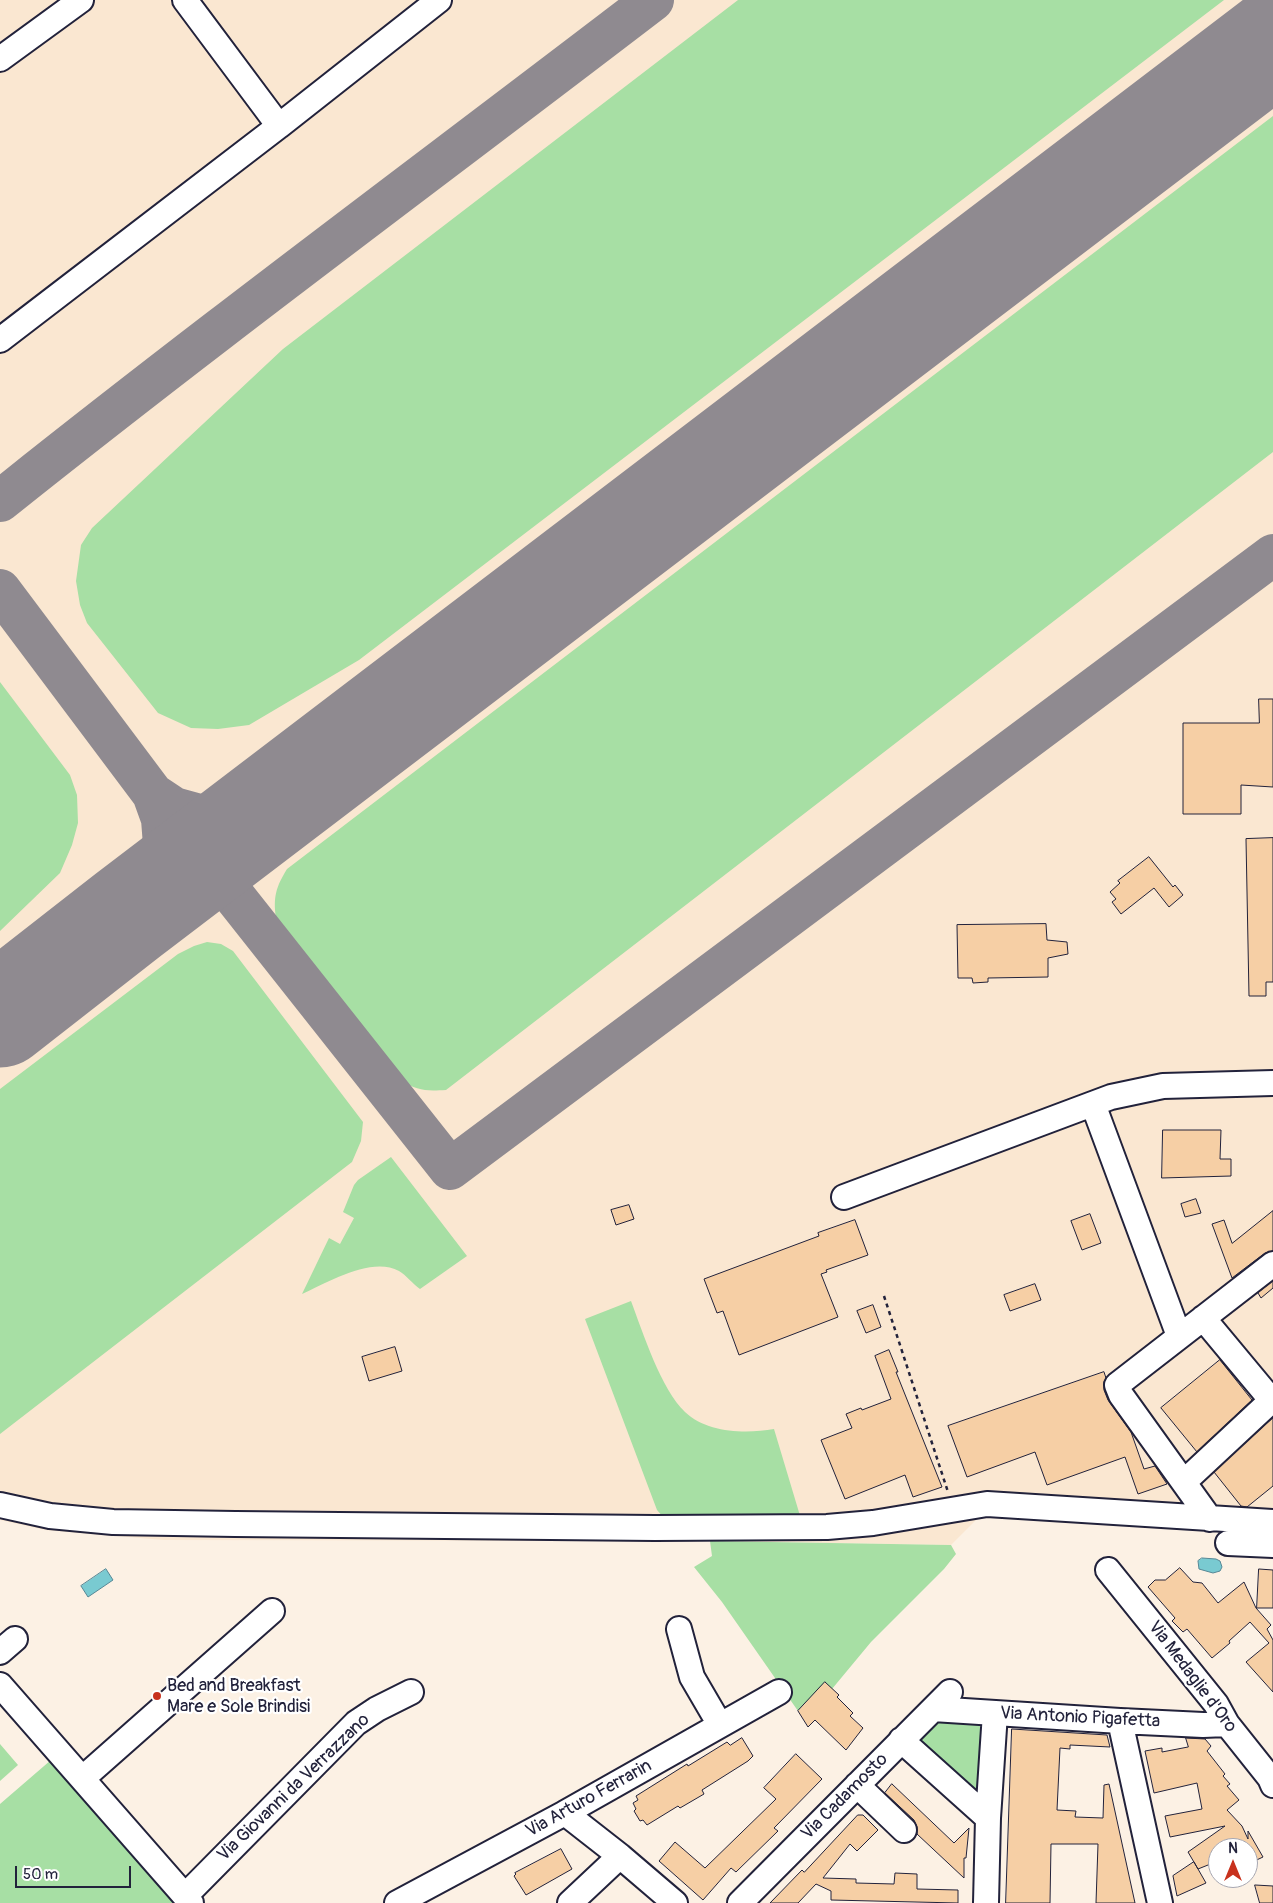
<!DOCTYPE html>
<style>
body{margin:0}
#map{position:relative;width:1273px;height:1903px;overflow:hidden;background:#fcf1e4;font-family:Pangolin,sans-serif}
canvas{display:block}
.north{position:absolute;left:1208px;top:1838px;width:50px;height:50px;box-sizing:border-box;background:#fff;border:1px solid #a7a7b1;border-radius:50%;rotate:0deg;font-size:14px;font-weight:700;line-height:20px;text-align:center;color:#22223b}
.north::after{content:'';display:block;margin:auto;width:18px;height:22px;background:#c8321e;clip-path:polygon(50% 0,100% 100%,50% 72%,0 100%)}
.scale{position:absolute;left:15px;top:1866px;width:116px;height:22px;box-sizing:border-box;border:2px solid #22223b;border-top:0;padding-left:6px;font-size:15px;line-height:18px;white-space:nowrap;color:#22223b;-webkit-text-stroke:4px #fff;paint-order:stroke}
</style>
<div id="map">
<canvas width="1273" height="1903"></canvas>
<div class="north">N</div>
<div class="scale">50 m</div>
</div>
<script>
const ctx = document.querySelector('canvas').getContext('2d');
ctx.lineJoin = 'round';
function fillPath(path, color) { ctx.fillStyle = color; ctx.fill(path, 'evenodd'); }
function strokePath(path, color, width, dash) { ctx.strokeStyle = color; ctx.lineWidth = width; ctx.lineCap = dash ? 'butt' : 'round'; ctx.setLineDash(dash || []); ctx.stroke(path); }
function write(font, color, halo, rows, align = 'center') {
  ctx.font = font + ' Pangolin,sans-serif'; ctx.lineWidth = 4.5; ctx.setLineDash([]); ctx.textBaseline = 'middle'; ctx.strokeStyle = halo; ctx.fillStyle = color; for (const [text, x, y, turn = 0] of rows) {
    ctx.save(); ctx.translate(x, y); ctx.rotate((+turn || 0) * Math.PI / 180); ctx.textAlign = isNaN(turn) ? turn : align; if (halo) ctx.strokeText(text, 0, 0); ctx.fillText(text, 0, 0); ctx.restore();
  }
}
const built = new Path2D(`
 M0,0H1273V1534L979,1517L951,1545L710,1541L164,1540L45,1530L0,1520Z`);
const green = new Path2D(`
 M738,0H1224L359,660L249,725L218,729L191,728L158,713L87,623L80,605L76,581L81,545L92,528L283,349Z
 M1273,116V452L446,1090C425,1091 418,1091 400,1080L276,918C273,897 276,887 287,869Z
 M0,682L70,775L77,795L78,823L72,845L60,873L0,931Z
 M207,942L221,944L233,951L363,1122L361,1141L352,1162L0,1434V1089L178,954L194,946Z
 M391,1157L467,1256L420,1289C413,1284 406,1275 399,1271C372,1256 328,1282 302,1294L329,1238L340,1244L354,1218L343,1212L354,1185L358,1180Z
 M631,1301C643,1333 661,1389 685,1412C707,1433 746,1434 774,1429L801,1519H665L657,1510L585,1319Z
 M710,1541L951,1545L956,1554L944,1569L871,1642L832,1689L825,1683L798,1711L722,1602L694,1567L712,1556Z
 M936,1721L982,1725V1799L916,1739Z
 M0,1744L18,1765L0,1781Z
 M51,1760L176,1903H0V1804Z`);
const water = new Path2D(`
 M1202,1558L1216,1559L1220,1561L1222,1567L1220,1571L1213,1573L1199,1569L1198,1561Z
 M106,1569L113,1580L88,1597L81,1586Z`);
const taxiway = new Path2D(`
 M0,501C214,330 435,167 653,0
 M0,590L153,794L162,819L164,845L158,873L150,891L128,915
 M153,794L174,808L214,819L246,816L277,803
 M204,858L450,1169L1273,555`);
const runway = new Path2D(`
 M0,1015L128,915L1273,43`);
const building = new Path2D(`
 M1259,699H1273V787L1241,785V814H1183V723H1259Z
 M1273,838V982H1266V996H1249L1246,839Z
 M1149,857L1173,887L1175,885L1183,895L1169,907L1154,888L1121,914L1112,902L1116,899L1110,892L1120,883L1118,881Z
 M1046,924L1047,940L1067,942L1068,954L1048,958V977L988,978V982L973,983L972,978H958L957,925Z
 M1163,1130H1221L1220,1159H1231V1176L1162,1178Z
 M1196,1199L1201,1213L1185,1217L1181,1204Z
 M629,1205L634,1219L616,1225L611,1210Z
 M1273,1211V1251L1265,1253L1232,1278L1212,1224L1224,1220L1232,1243Z
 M1090,1214L1101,1243L1082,1250L1071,1221Z
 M855,1220L868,1255L826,1270L827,1272L821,1274L838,1317L739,1355L723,1311L717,1313L704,1279L819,1236L818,1233Z
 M1273,1281V1288L1261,1298L1258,1293Z
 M1035,1284L1041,1300L1010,1311L1004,1295Z
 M873,1305L881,1327L866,1333L857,1311Z
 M395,1347L402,1371L369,1381L362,1357Z
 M889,1350L898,1372H896L942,1487L913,1497L905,1475L845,1499L821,1440L852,1428L846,1414L861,1408L862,1410L891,1399L875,1356Z
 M1220,1360L1252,1400L1197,1452L1161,1408Z
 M1104,1372L1106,1378L1104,1382V1390L1108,1400L1131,1432L1144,1469L1155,1466L1167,1484L1138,1494L1125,1457L1047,1485L1035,1452L967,1477L948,1426Z
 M1273,1418V1486L1247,1507L1241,1506L1214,1472Z
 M1180,1568L1193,1582L1202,1583L1218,1603L1244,1582L1256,1608L1271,1625L1267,1629L1273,1640V1692L1246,1662L1269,1643L1250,1622L1229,1641L1230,1643L1212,1658L1187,1629L1183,1632L1172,1621L1175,1618L1148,1587L1155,1580H1165Z
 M1259,1569L1273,1570V1608H1257Z
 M825,1682L839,1695L837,1697L853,1713L850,1716L863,1728L846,1750L815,1720L808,1727L798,1711Z
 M1012,1729L1107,1735L1110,1747L1070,1745V1749L1060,1748L1057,1810L1076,1811L1075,1817L1103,1818L1104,1785L1109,1784L1135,1903H1096L1098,1844H1051L1050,1903H1006Z
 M742,1738L753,1756L748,1761L702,1790L704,1794L680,1808L678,1806L647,1825L643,1820L640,1821L634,1811L636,1809L633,1803L638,1800L636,1796L687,1764L688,1766L727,1742L730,1745Z
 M1186,1738L1205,1739L1211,1746L1207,1751L1225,1774L1223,1776L1230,1784L1227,1786L1239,1800L1227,1810L1242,1826L1248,1839V1831L1263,1857L1248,1864V1848H1218V1861L1198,1869L1188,1852L1225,1826L1170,1837L1165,1816L1202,1809L1197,1783L1154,1793L1145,1751L1162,1748V1752L1188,1747Z
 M796,1754L822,1779L774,1828L778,1831L736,1872L731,1868L703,1900L659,1861L675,1842L705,1868L776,1799L764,1788Z
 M892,1784L954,1843L969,1828L966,1858H964V1878L917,1834V1827L914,1820L885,1793Z
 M858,1815H863L878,1830L857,1851L850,1844L823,1878L856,1879V1883L894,1884L895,1873L917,1874V1889L958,1890V1903L831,1900V1891L816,1884L798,1903H770L802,1870L804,1872Z
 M561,1849L572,1869L526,1895L514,1876L516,1874L515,1873Z
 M1194,1862L1206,1883L1177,1896L1173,1876Z
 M1255,1885L1273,1886V1903H1260Z`);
const path = new Path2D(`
 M884,1296L948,1492`);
const minor = new Path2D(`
 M185,0L279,126L439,0
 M0,59L81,0
 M0,340L279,126
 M1093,1104L1179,1336
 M844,1197L1111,1097L1163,1086L1273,1083
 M1203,1318L1273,1402
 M1184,1482L1273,1399
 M0,1505L50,1516L113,1522L235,1524L655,1528L827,1527L873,1523L987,1504L1273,1522
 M1210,1519L1121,1395L1117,1385L1273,1264
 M1228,1543L1273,1545
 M1108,1570L1216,1704L1227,1724L1270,1778L1273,1785
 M679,1629L692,1677L720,1725
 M0,1652L15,1639
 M0,1685L191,1903
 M933,1709L1120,1721L1203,1725L1227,1724
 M1120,1721L1160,1903
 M901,1740L988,1818
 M83,1778L272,1611
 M857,1785L904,1830
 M565,1813L620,1856L675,1903
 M185,1896L356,1723L377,1709L411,1692
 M397,1903L565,1813L779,1692
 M570,1903L620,1856
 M740,1903L950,1692
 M986,1903L988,1818L995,1713`);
const markers = [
 [157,1696,5,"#c8321e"]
];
const streetNames = [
 ["Via Medaglie d'Oro",1192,1677,53],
 ["Via Antonio Pigafetta",1080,1718,3],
 ["Via Giovanni da Verrazzano",294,1788,-44],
 ["Via Cadamosto",845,1797,-45],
 ["Via Arturo Ferrarin",589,1799,-29]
];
const poiNames = [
 ["Bed and Breakfast",167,1686],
 ["Mare e Sole Brindisi",167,1707]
];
fillPath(built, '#fae7d1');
fillPath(green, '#a7dfa4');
fillPath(water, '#79cad1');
strokePath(water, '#568795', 1);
strokePath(taxiway, '#8f8a90', 42);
strokePath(runway, '#8f8a90', 105);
fillPath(building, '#f6cfa5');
strokePath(building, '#22223b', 1);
strokePath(minor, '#22223b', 28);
strokePath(path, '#22223b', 2.5, [4, 4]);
strokePath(minor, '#fff', 24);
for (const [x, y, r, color] of markers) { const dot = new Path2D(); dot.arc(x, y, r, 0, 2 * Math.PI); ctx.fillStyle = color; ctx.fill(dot); strokePath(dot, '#fff', 2); }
write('18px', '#22223b', '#fff', streetNames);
write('18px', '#22223b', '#fff', poiNames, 'left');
</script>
